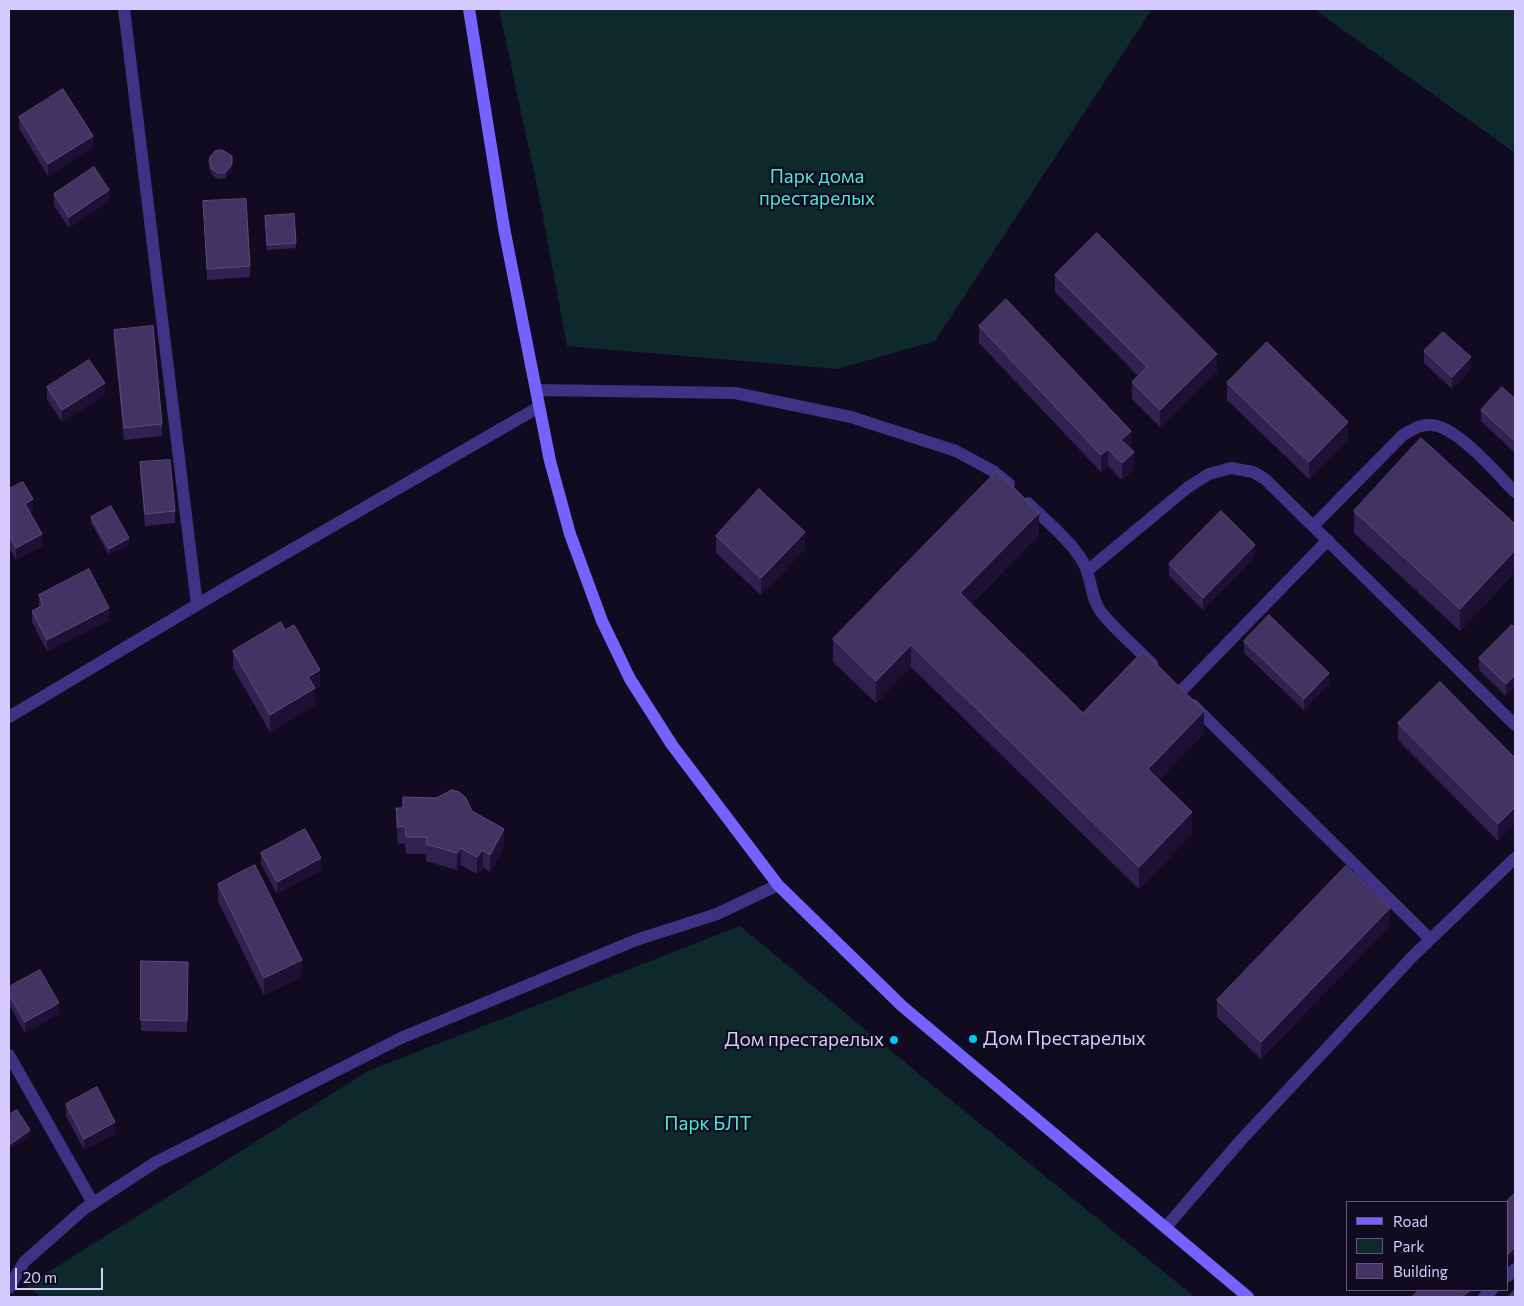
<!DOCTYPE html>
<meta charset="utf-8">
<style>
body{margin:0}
#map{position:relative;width:1524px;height:1306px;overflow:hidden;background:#110b21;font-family:Commissioner,sans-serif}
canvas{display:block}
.frame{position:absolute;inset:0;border:10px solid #d6cbff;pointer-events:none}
.legend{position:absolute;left:1346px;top:1201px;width:162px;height:90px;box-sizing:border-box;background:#110b21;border:1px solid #60587a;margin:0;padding:6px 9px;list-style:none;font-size:15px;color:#d6cbff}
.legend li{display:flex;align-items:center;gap:10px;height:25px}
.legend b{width:25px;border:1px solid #60587a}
.scale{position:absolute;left:15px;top:1268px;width:88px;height:22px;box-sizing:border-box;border:2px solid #d6cbff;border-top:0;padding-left:6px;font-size:15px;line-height:18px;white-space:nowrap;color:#d6cbff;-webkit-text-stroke:4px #110b21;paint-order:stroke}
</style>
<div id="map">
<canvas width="1524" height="1306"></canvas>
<div class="frame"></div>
<ul class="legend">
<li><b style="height:6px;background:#7562ff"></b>Road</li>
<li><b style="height:14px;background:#0e292b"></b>Park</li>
<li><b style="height:14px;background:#413463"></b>Building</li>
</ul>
<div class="scale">20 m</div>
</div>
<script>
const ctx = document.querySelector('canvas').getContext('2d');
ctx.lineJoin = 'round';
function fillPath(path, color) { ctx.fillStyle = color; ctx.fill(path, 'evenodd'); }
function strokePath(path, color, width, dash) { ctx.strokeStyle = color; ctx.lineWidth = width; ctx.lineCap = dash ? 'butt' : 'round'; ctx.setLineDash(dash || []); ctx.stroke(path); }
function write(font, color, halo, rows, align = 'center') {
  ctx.font = font + ' Commissioner,sans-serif'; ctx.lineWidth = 4.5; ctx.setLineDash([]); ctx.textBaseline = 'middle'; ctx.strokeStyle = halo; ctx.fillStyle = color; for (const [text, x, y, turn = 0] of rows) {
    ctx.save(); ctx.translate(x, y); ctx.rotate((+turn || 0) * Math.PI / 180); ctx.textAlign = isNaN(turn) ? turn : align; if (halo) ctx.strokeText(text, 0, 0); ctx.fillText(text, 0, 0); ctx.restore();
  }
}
const green = new Path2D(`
 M499,9H1152L935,341L837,369L567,346L541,205Z
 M1314,9H1515V153Z
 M740,926L947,1097L1195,1297H41L26,1286L368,1071Z`);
const service = new Path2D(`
 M124,9L197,605
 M536,390L735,393L851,417L956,451L993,471L1009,484
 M1028,503C1043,518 1074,544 1083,562C1092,578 1090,597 1101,612C1116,631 1136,647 1152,664
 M1313,526L1403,435C1412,430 1420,424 1431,425C1457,426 1497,474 1515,492
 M1087,571L1187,488L1209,474L1231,468L1253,472L1265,479L1515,725
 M1180,692L1328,540
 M1193,705L1430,939
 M9,717L227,587L539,407
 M9,1055L93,1203
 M1166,1227L1242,1139L1412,957L1515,858
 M1508,1276L1515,1269
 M1484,1297L1492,1290`);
const minor = new Path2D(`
 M9,1288L24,1262L84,1209L156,1162L401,1038L636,940L717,914L778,885`);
const secondary = new Path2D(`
 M469,9L504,228L550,461L570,534L602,621L630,679L672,745L778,885L902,1006L1248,1297`);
const wall = new Path2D(`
 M19,117L93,147L48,176L19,128Z
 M209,161L232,170L226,178L218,179L212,175L209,167Z
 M54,194L109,201L69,228L54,206Z
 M203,201L250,266V277L207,280Z
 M265,216L296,243V248L267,250Z
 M1055,275L1217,371L1160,427L1132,399V382L1138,376L1055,292Z
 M979,326L1131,448L1130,449L1134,469L1122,480L1108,466L1101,472L979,343Z
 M114,330L162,424V436L124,440L114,341Z
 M1424,351L1471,369L1452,389L1424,363Z
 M1227,383L1348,439L1309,479L1227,400Z
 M47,387L105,394L62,422L47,399Z
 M1515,399V453L1481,421V410Z
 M140,462L175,511V523L145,526L140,474Z
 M9,489L33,511L30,512L42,546L16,560L9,547Z
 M1354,511L1515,524V572L1460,631L1354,533Z
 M91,517L129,544L109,555L91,523Z
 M1039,535L971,604L1083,713L1204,733L1159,780L1192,834L1139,889L911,667L876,703L833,662V639Z
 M716,536L805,549L761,595L716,553Z
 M1255,556L1203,610L1169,575V564Z
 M39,595L109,620L47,651L32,622V611L39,607Z
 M1515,628V686L1506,696L1479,670V658Z
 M1244,641L1329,684L1304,710L1244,653Z
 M233,651L320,687L315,690V705L270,732L233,668Z
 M1398,723L1515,758L1498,841L1398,740Z
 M396,808H403L472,811L504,846L490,872L483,867L477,874L461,865L457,870L426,861V854H406L405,843L398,844L396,825Z
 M261,853L321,870L277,894L261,864Z
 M218,884L302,977L264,995L218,901Z
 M1390,925L1261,1059L1217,1017V1000Z
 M188,962L187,1032L141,1031V1020Z
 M9,987L59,1014L25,1033L9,1005Z
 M66,1104L115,1134L84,1150L66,1116Z`);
const shadedWall = new Path2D(`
 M93,136V147L48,176V164Z
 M232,164V170L226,178V172Z
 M109,190V201L69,228V217Z
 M1217,354V371L1160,427V410Z
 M1471,357V369L1452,389V377Z
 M105,383V394L62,422V410Z
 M1348,422V439L1309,479V462Z
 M1131,431V448L1121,457V440Z
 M1108,449V466L1101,472V455Z
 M1134,452V469L1122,480V463Z
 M33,499V511L25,515V504Z
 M1039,513V535L960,615V593Z
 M805,532V549L761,595V578Z
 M42,534V546L16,560V548Z
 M129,538V544L109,555V549Z
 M1255,545V556L1203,610V598Z
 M1515,550V572L1460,631V609Z
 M109,608V620L47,651V640Z
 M911,645V667L876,703V681Z
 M320,670V687L315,690V705L270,732V715L308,677Z
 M1329,673V684L1304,710V699Z
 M1515,675V686L1506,696V684Z
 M1204,711V733L1148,791V769Z
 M1515,807V824L1498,841V824Z
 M1192,812V834L1139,889V867Z
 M504,829V846L490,872V855Z
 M461,848V865L457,870V853Z
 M483,850V867L477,874V857Z
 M321,858V870L277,894V882Z
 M1390,908V925L1261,1059V1042Z
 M302,960V977L264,995V978Z
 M59,1003V1014L25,1033V1022Z
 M115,1122V1134L84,1150V1139Z
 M30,1130V1136L9,1150V1145Z
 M1515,1247V1253L1508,1260V1254Z
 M1470,1290H1476L1468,1297H1462Z`);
const building = new Path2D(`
 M63,89L93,136L48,164L19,117Z
 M222,150L232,156V164L226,172L218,173L212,169L209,161L210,157L215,151Z
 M94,167L109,190L69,217L54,194Z
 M246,199L250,266L207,269L203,201Z
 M294,214L296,243L267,245L265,216Z
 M1097,233L1217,354L1160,410L1132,382L1147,367L1055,275Z
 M1006,299L1131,431L1121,440L1134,452L1122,463L1108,449L1101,455L979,326Z
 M153,326L162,424L124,428L114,330Z
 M1443,332L1471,357L1452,377L1424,351Z
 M1267,342L1348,422L1309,462L1227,383Z
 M89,360L105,383L62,410L47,387Z
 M1502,387L1515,399V441L1481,410Z
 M1421,438L1515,524V550L1460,609L1354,511Z
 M170,460L175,511L145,514L140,462Z
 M997,471L1039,513L960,593L1083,713L1143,651L1204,711L1148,769L1192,812L1139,867L911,645L876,681L833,639Z
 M23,482L33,499L25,504L42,534L16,548L9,535V489Z
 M759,489L805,532L761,578L716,536Z
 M111,506L129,538L109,549L91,517Z
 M1221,511L1255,545L1203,598L1169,564Z
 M89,569L109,608L47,640L32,611L43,605L39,595Z
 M1269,615L1329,673L1304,699L1244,641Z
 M281,622L285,630L294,625L320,670L308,677L315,688L270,715L233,651Z
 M1512,625L1515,628V675L1506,684L1479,658Z
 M1440,682L1515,758V807L1498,824L1398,723Z
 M452,790L459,792L466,798L472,811L504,829L490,855L483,850L477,857L461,848L457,853L426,844L427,837H406L405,826L398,827L396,808H403V797L436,798Z
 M305,829L321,858L277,882L261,853Z
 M255,865L302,960L264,978L218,884Z
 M1346,866L1390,908L1261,1042L1217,1000Z
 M141,961L188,962L187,1021L141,1020Z
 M40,970L59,1003L25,1022L9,994V987Z
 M97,1087L115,1122L84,1139L66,1104Z
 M17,1110L30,1130L9,1145V1115Z
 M1515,1193V1247L1508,1254V1202H1506Z
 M1419,1290H1470L1462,1297H1412Z
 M1515,1290V1297H1508Z`);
const markers = [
 [973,1039,5,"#00c5f6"],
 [894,1040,5,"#00c5f6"]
];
const parkNames = [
 ["Парк дома",817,177],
 ["престарелых",817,199],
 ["Парк БЛТ",708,1124]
];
const poiNames = [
 ["Дом Престарелых",983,1039],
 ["Дом престарелых",884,1040,"right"]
];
fillPath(green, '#0e292b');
strokePath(service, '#3d3284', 12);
strokePath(minor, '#3d3284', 12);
strokePath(secondary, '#7562ff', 12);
fillPath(wall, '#302250');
fillPath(shadedWall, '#1c1135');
fillPath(building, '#413463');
strokePath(building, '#594c7b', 1);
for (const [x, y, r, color] of markers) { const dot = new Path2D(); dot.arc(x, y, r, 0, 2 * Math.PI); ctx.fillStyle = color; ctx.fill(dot); strokePath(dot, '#110b21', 2); }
write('19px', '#4de8d1', '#110b21', parkNames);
write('19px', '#d6cbff', '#110b21', poiNames, 'left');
</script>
